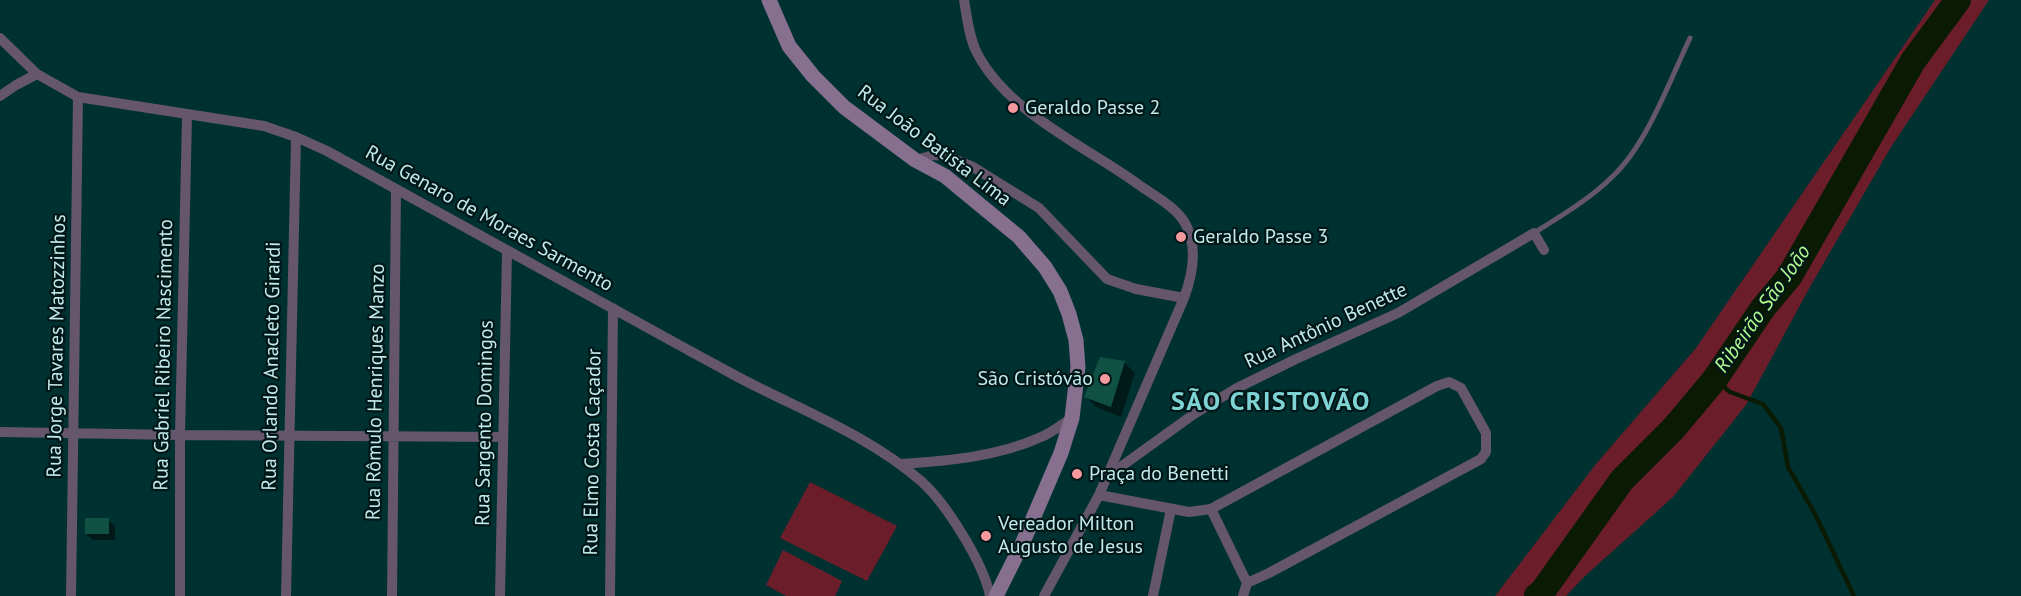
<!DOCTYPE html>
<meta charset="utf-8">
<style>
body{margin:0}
canvas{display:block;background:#003131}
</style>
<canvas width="2021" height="596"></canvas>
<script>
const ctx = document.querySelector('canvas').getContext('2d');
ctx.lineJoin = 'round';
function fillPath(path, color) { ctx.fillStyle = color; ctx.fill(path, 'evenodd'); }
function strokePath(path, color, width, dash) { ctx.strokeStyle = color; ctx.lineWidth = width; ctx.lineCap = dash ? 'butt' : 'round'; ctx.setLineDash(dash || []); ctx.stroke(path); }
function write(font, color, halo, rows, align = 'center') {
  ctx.font = font + ' "PT Sans",sans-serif'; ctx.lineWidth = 4.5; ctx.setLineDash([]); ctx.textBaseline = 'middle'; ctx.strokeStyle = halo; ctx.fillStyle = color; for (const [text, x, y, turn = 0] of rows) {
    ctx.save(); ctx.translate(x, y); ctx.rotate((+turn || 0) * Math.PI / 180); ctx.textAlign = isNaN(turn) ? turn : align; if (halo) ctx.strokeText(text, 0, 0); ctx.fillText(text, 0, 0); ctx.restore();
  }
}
const green = new Path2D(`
 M1935,0H1989L1891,147L1811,285L1746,405L1673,497L1585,576L1566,596H1495L1596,464L1696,348Z
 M810,482L897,526L867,581L780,538Z
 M783,550L842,581L835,596H786L766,585Z`);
const shadow = new Path2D(`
 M1125,363L1135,373L1121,417L1096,407L1086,396Z
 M108,520L115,526V540H93L86,534Z`);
const stream = new Path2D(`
 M1715,379L1730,392L1763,404L1781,428L1788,467L1815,514L1854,596`);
const river = new Path2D(`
 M1537,596L1542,592L1622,480L1674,428L1715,379L1763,308L1789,277L1913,61L1958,0`);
const building = new Path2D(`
 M1100,357L1125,361L1111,407L1084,397Z
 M85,518H109V534H85Z`);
const lane = new Path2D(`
 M1534,233C1561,216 1590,199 1613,176C1647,144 1670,80 1690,38`);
const street = new Path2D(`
 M964,0C967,17 969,38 977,53C1008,113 1087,147 1139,185C1153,195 1176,207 1185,223C1198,246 1193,274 1184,298L1099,495L1044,596
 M0,38L37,74L78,97L264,126L296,137L327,151C463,226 599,302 736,376C798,409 867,434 921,481C946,503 984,564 990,596
 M0,96L16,85L37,74
 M915,160L934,155L946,156L973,167L1039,208L1107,279L1136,289L1184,298
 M0,432L180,435L503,437
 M900,464C947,461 997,457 1041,437C1052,433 1062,424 1072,418
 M1108,476L1194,414L1237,388L1296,359L1398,313L1534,233L1544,250
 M1099,495L1189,512L1211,509L1437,386L1449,382L1461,388L1486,433V452L1481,459L1269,573L1247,583L1211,509
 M71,596L78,97
 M180,596V435L187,116
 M286,596L296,137
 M392,596L396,189
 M500,596L507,251
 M610,596L613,308
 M1153,596L1171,509
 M1243,596L1247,583`);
const secondary = new Path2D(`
 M769,0L789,46L813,76L844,107L915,160L945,176L1019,237L1045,267L1060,291L1069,314L1076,340L1078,367L1072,418L1061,453L1023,542L996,596`);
const markers = [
 [1013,108,6,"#f49a9f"],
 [1181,237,6,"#f49a9f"],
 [1105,379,6,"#f49a9f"],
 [1077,474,6,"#f49a9f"],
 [986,536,6,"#f49a9f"]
];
const poiNames = [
 ["Geraldo Passe 2",1025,108],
 ["Geraldo Passe 3",1193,237],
 ["São Cristóvão",1093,379,"right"],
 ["Praça do Benetti",1089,474],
 ["Vereador Milton",998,524],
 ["Augusto de Jesus",998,547]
];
const streetNames = [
 ["Rua João Batista Lima",934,146,37],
 ["Rua Genaro de Moraes Sarmento",489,219,29],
 ["Rua Antônio Benette",1326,326,-25],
 ["Rua Jorge Tavares Matozzinhos",57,346,-89],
 ["Rua Gabriel Ribeiro Nascimento",164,355,-89],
 ["Rua Orlando Anacleto Girardi",272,366,-89],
 ["Rua Rômulo Henriques Manzo",376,392,-89],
 ["Rua Sargento Domingos",485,423,-89],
 ["Rua Elmo Costa Caçador",593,452,-89]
];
const waterNames = [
 ["Ribeirão São João",1763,309,-55]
];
const districtNames = [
 ["SÃO CRISTOVÃO",1271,403]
];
fillPath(green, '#6b1e29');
fillPath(shadow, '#0007');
strokePath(stream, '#0b1b03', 4.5);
strokePath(river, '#0b1b03', 26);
fillPath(building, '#105144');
strokePath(lane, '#65566b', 5);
strokePath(street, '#65566b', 10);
strokePath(secondary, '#866f8f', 15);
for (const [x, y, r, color] of markers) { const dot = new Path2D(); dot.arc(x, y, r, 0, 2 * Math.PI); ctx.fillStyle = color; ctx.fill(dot); strokePath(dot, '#001617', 2); }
write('20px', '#c1eae9', '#001617', poiNames, 'left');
write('20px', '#c1eae9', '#001617', streetNames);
write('italic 21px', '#b1fa8f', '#001617', waterNames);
ctx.letterSpacing = '1.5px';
write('bold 26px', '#7ed3d4', '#001617', districtNames);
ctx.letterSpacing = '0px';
</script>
